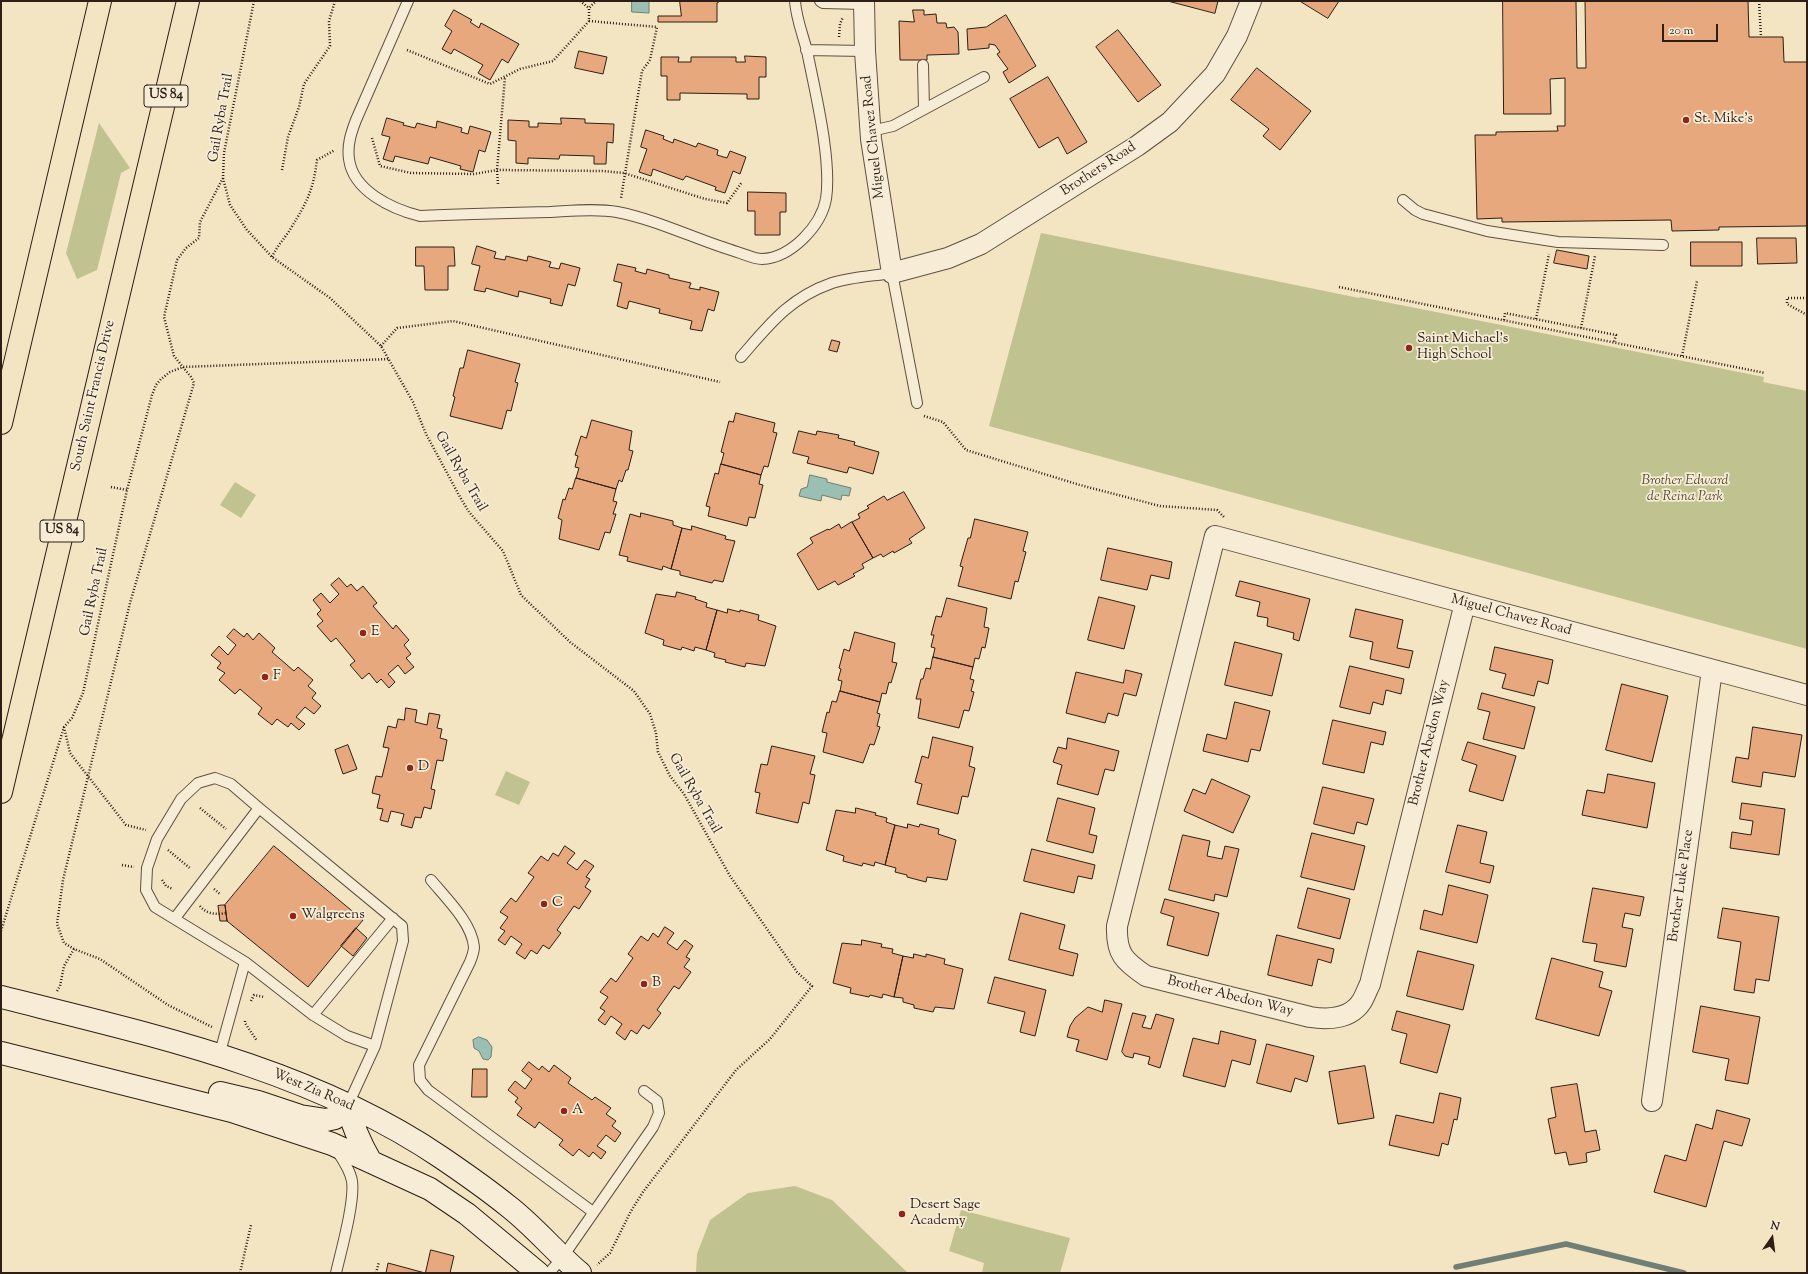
<!DOCTYPE html>
<style>
body{margin:0}
#map{position:relative;width:1808px;height:1274px;overflow:hidden;background:#f3e4c2;font-family:"Sorts Mill Goudy",serif}
canvas{display:block}
.frame{position:absolute;inset:0;border:2px solid #2d1e17;pointer-events:none}
.north{position:absolute;left:1752px;top:1218px;width:40px;height:40px;-webkit-text-stroke:3px #f7edd7;paint-order:stroke;rotate:14deg;font-size:11px;font-weight:700;line-height:16px;text-align:center;color:#2d1e17}
.north::after{content:'';display:block;margin:auto;width:14px;height:18px;background:#2d1e17;clip-path:polygon(50% 0,100% 100%,50% 72%,0 100%)}
.scale{position:absolute;left:1662px;top:24px;width:56px;height:18px;box-sizing:border-box;border:2px solid #2d1e17;border-top:0;padding-left:5px;font-size:12px;line-height:14px;white-space:nowrap;color:#2d1e17;-webkit-text-stroke:3px #f7edd7;paint-order:stroke}
</style>
<div id="map">
<canvas width="1808" height="1274"></canvas>
<div class="frame"></div>
<div class="north">N</div>
<div class="scale">20 m</div>
</div>
<script>
const ctx = document.querySelector('canvas').getContext('2d');
ctx.lineJoin = 'round';
function fillPath(path, color) { ctx.fillStyle = color; ctx.fill(path, 'evenodd'); }
function strokePath(path, color, width, dash) { ctx.strokeStyle = color; ctx.lineWidth = width; ctx.lineCap = dash ? 'butt' : 'round'; ctx.setLineDash(dash || []); ctx.stroke(path); }
function write(font, color, halo, rows, align = 'center') {
  ctx.font = font + ' "Sorts Mill Goudy",serif'; ctx.lineWidth = 3.5; ctx.setLineDash([]); ctx.textBaseline = 'middle'; ctx.strokeStyle = halo; ctx.fillStyle = color; for (const [text, x, y, turn = 0] of rows) {
    ctx.save(); ctx.translate(x, y); ctx.rotate((+turn || 0) * Math.PI / 180); ctx.textAlign = isNaN(turn) ? turn : align; if (halo) ctx.strokeText(text, 0, 0); ctx.fillText(text, 0, 0); ctx.restore();
  }
}
const green = new Path2D(`
 M99,123L130,168L121,173L97,270L77,279L66,253Z
 M1041,233L1359,298L1360,297L1764,377L1763,382L1807,391V649L989,426Z
 M235,482L256,495L241,518L220,505Z
 M506,771L530,782L519,805L495,795Z
 M795,1186L832,1200L908,1273H696L697,1254L710,1220L748,1193Z
 M961,1210L1070,1238L1060,1273H982L984,1263L949,1251Z`);
const water = new Path2D(`
 M632,1H649V13L632,12Z
 M810,475L827,479V482L851,488L849,496L842,495L841,500L822,495L821,501L799,496L801,489L807,487Z
 M479,1037L487,1040L492,1047L491,1057L488,1060L483,1059L479,1051L474,1048L473,1040Z`);
const stream = new Path2D(`
 M1456,1267L1566,1244L1684,1273`);
const building = new Path2D(`
 M680,1H720L717,3V22H658V16H681Z
 M1168,1H1218L1215,13Z
 M1300,1H1339L1328,18Z
 M1503,1H1576L1577,68H1586L1585,1H1748L1749,37H1783L1784,62H1807V224L1806,226L1719,227V230L1672,231L1671,220L1502,222V218L1477,219L1475,135H1496V132L1558,131L1557,126H1565V78L1550,79L1551,114H1504Z
 M454,10L472,20L470,22L479,28L481,23L519,44L508,63L502,59L490,80L478,73L483,65L454,49L451,54L442,49L452,31L445,26Z
 M913,10H924V15L936,14L937,23H946L947,28L954,27L958,32L959,54L927,55V60H900L899,21L914,22Z
 M1006,15L1036,66L1009,83L1003,72L1008,69L997,54L1000,52L995,45L989,44V48L968,50L967,29L986,27Z
 M1118,30L1161,85L1138,102L1096,47Z
 M579,51L607,57L603,74L575,68Z
 M745,56L766,57V77H759V99H747V94L680,93V100H667V76H661V57H679L678,62H691V57H736V62H745Z
 M1257,68L1311,111L1280,150L1263,136L1269,129L1231,100Z
 M1048,77L1087,142L1067,154L1058,137L1039,148L1010,99Z
 M387,118L404,123L403,125L415,128L417,123L436,128L437,121L462,128L461,132L468,134L470,126L491,132L485,152L479,150L473,172L460,169L461,166L430,157L428,164L395,156L393,162L383,159L390,137L382,135Z
 M561,118L585,119V123L614,124L613,143L607,142L606,164H594V156L560,155L559,159L528,158V164L516,163V141L508,140V120L529,121V127H538V123L561,124Z
 M646,130L664,136L663,139L673,143L674,139L696,147L698,143L718,150L717,155L727,158L730,151L746,157L740,174L733,171L725,193L715,190L716,187L686,176L683,180L653,169L651,176L639,172L647,149L641,147Z
 M748,192L786,193V212H780V235H755V211H748Z
 M1757,238H1796L1797,263L1758,264Z
 M1691,242H1742V266H1691Z
 M477,246L496,252L494,258L505,260L506,256L527,261L528,256L551,262L549,267L559,269L561,263L580,268L575,286L568,284L562,306L550,303L551,299L519,291L518,297L486,288L485,292L474,290L480,266L472,264Z
 M416,247H454L455,266H448V290H425L424,266H416Z
 M1557,250L1589,256L1587,269L1554,263Z
 M618,264L636,268L635,271L646,274L647,269L669,275V278L691,283L689,288L700,290V287L719,292L714,311L708,309L702,331L690,329L692,321L659,313L660,309L629,301L627,309L617,306L622,283L614,281Z
 M832,340L840,342L837,352L829,350Z
 M468,350L520,364L515,382L518,383L511,411L507,410L502,429L450,416L455,397L453,396L460,368H463Z
 M736,413L775,423L773,432L777,433L768,467L764,466L761,475L721,464L724,453L721,452L729,421L733,422Z
 M592,420L632,431L629,450L633,451L628,470H626L622,482L619,480L616,489L576,478L579,468L575,467L578,456L575,455L581,436L586,438Z
 M799,431L816,435L817,431L839,435L838,438L855,442L854,445L879,452L873,474L849,467L847,473L807,463L809,457L793,453Z
 M721,464L761,475L759,484L763,485L755,518L749,517L747,526L708,516L710,507L706,506L715,473L718,474Z
 M576,478L616,489L613,501L617,502L613,514H616L610,533L605,532L599,550L559,539L562,520L558,518L563,499L565,500L569,488L572,489Z
 M904,492L925,528L909,539L912,543L894,553L893,551L883,557L881,554L873,558L852,522L860,518L858,514L869,508L867,506L884,496L887,500Z
 M641,513L673,521V525L682,528L671,569L663,566L662,570L627,561L628,557L619,555L630,514L640,517Z
 M975,519L1028,532L1023,551L1026,552L1018,582L1015,581L1011,599L958,586L963,567L960,566L968,538H970Z
 M852,522L873,558L862,564L864,568L853,574L855,576L838,585L835,581L818,590L797,554L813,543L810,538L828,529L829,530L839,524L841,528Z
 M692,526L726,536L725,539L735,541L723,582L714,580L712,583L680,575V571L671,569L682,528L691,530Z
 M1108,548L1172,562L1169,579L1151,575L1147,590L1101,580Z
 M339,578L347,587L351,584L357,591L363,586L377,603L373,606L393,629L396,625L409,640L404,645L411,654L406,658L414,667L405,674L398,665L388,674L395,682L389,688L381,679L377,683L369,673L362,679L350,665L355,661L336,638L331,642L317,626L323,621L317,614L321,610L313,600L321,593L330,603L339,594L331,585Z
 M1240,581L1310,599L1299,641L1293,639L1294,633L1267,626L1268,618L1257,616L1260,602L1236,596Z
 M677,592L696,597L695,599L707,603L706,607L717,610L706,650L695,647L694,651L682,647L681,650L663,645L664,640L645,633L656,594L675,597Z
 M1099,597L1135,606L1124,649L1088,640Z
 M947,598L987,608L984,627L989,628L985,648L982,647L979,659L975,658L973,667L933,657L935,648L931,647L934,635H931L936,616L941,617Z
 M728,609L740,612V610L759,615L758,620L776,626L765,666L746,663L745,667L725,662L726,660L714,657L715,653L706,650L717,610L727,613Z
 M1356,609L1403,620L1397,648L1413,651L1409,668L1370,659L1373,642L1350,637Z
 M234,629L244,637L247,633L253,640L259,633L275,648L272,652L294,671L298,667L313,680L308,686L316,693L312,698L321,706L314,714L305,707L296,717L305,724L299,730L291,723L288,727L277,719L272,725L258,714L262,708L240,689L235,694L219,680L225,673L217,668L221,663L211,655L219,646L228,655L236,645L227,637Z
 M855,632L895,643L892,662L897,663L891,683L889,682L886,694L882,693L880,702L840,691L842,681L838,680L841,669L839,668L844,649L849,651Z
 M1235,642L1282,654L1272,696L1225,685Z
 M1495,647L1553,660L1548,684L1538,681L1534,696L1502,688L1506,674L1490,670Z
 M933,657L973,667L970,679L974,680L971,691L974,692L969,711L964,710L959,728L918,718L921,699H916L921,679H923L926,668L930,669Z
 M1350,666L1404,679L1401,694L1386,690L1383,705L1373,702L1370,714L1340,707Z
 M1126,670L1142,674L1136,696L1124,693L1118,716L1108,713L1105,723L1066,713L1076,672L1123,683Z
 M1622,684L1668,696L1652,762L1606,750Z
 M840,691L880,702L877,713L880,714L877,726L880,727L874,745L870,744L863,763L823,752L827,733L822,732L827,712L829,713L832,701L836,702Z
 M1482,693L1535,707L1524,749L1483,739L1490,712L1478,709Z
 M1235,702L1270,711L1260,751L1251,749L1248,762L1203,751L1207,734L1226,739Z
 M406,708L417,710L415,722L427,725L429,713L440,715L437,728L442,729L440,738L447,740L443,761L437,760L431,789L435,790L431,809L424,807L421,818L415,817L412,828L401,825L404,814L391,811L388,822L380,820L383,809L377,808L380,795L372,793L376,776L382,777L389,748L383,747L388,726L396,728L398,719L404,720Z
 M1333,720L1386,732L1383,745L1371,742L1364,773L1323,764Z
 M1753,727L1802,735L1795,777L1763,772L1761,787L1732,782L1736,757L1748,759Z
 M933,737L973,747L969,766L975,768L968,797L962,796L958,814L917,804L922,784L915,782L922,756L928,758Z
 M1068,738L1119,751L1114,771L1105,769L1098,795L1057,784L1062,765L1053,762L1058,747L1066,749Z
 M1468,742L1516,756L1503,801L1469,791L1477,765L1462,760Z
 M348,745L357,769L343,774L335,750Z
 M772,746L815,756L810,774L815,775L809,804L803,802L798,823L756,813L760,793L755,792L761,764L767,765Z
 M1608,774L1655,783L1647,828L1582,815L1587,790L1604,793Z
 M1212,779L1250,796L1233,833L1184,811L1193,789L1205,794Z
 M1323,787L1374,799L1367,825L1357,822L1354,834L1314,824Z
 M1058,798L1095,808L1089,834L1097,836L1093,853L1047,841Z
 M1742,803L1785,809L1779,855L1730,848L1732,832L1751,835L1753,821L1740,819Z
 M856,808L876,813L875,815L887,818L886,822L895,825L885,865L875,862L874,866L863,863L862,866L843,861L844,856L826,850L836,810L855,813Z
 M908,824L919,827L920,824L939,829L938,834L956,840L947,880L927,877L926,882L907,877V875L895,872L896,868L885,865L895,825L907,828Z
 M1458,825L1487,832L1480,863L1494,866L1490,883L1446,872Z
 M1312,833L1365,846L1354,890L1301,877Z
 M1183,835L1210,841L1207,856L1222,859L1225,846L1239,849L1227,897L1215,894L1214,901L1169,890Z
 M274,846L363,920L308,987L227,921L225,905Z
 M565,846L575,853L567,863L577,870L585,860L594,866L586,877L590,879L585,887L591,891L579,909L574,906L557,930L561,933L549,949L543,945L537,954L531,950L525,959L516,953L522,944L511,936L505,945L498,940L505,931L500,928L508,917L500,912L511,898L516,902L534,877L528,873L541,856L548,861L553,853L558,856Z
 M1032,849L1095,865L1092,879L1078,876L1074,893L1024,881Z
 M1449,885L1488,895L1477,943L1420,929L1424,910L1442,915Z
 M1308,888L1350,899L1340,939L1298,928Z
 M1593,888L1644,897L1640,916L1625,913L1622,927L1633,929L1626,967L1594,961L1597,944L1583,942Z
 M1165,899L1219,913L1208,956L1167,945L1174,917L1161,913Z
 M222,905H225L227,921H220L218,906Z
 M1723,908L1779,917L1769,981L1756,979L1754,993L1734,990L1741,942L1718,938Z
 M1021,913L1065,925L1059,949L1078,954L1073,976L1009,960Z
 M665,927L674,933L667,943L677,950L685,940L693,946L686,957L690,959L684,967L691,972L679,989L674,986L657,1010L661,1013L649,1029L643,1025L637,1034L631,1030L625,1040L616,1033L622,1024L611,1016L605,1025L598,1020L605,1011L600,1008L608,997L600,992L611,978L616,982L633,958L628,954L641,936L648,941L653,933L658,937Z
 M356,928L367,938L353,956L341,946Z
 M1277,935L1334,949L1331,963L1318,959L1312,986L1268,975Z
 M862,940L882,944L881,947L893,949L892,953L903,956L894,997L883,994L882,998L870,995L869,997L850,993L851,988L833,983L842,943L861,945Z
 M1418,951L1474,965L1463,1010L1407,996Z
 M914,954L926,957V954L945,959L944,964L963,969L954,1009L935,1007L933,1012L914,1008V1005L903,1002V998L894,997L903,956L913,958Z
 M1552,958L1603,972L1599,987L1612,991L1599,1036L1536,1019Z
 M995,977L1046,990L1035,1036L1020,1032L1025,1012L988,1003Z
 M1105,1000L1122,1004L1107,1060L1076,1051L1079,1040L1067,1037L1070,1026L1075,1018L1088,1007L1102,1012Z
 M1701,1006L1760,1017L1748,1084L1725,1080L1729,1059L1693,1052Z
 M1397,1011L1450,1025L1437,1073L1400,1063L1407,1034L1392,1030Z
 M1133,1013L1146,1016L1142,1027L1151,1029L1156,1014L1174,1019L1160,1068L1148,1064L1150,1057L1134,1053L1133,1058L1125,1056L1122,1052Z
 M1221,1031L1256,1040L1250,1065L1232,1060L1225,1087L1183,1076L1193,1038L1218,1044Z
 M1267,1044L1314,1056L1307,1082L1295,1078L1291,1092L1257,1083Z
 M529,1062L539,1070L542,1066L549,1072L554,1065L571,1078L568,1083L592,1100L595,1097L611,1108L606,1114L616,1121L612,1126L621,1133L615,1142L606,1135L597,1146L606,1152L601,1159L593,1152L589,1157L579,1149L573,1156L559,1145L563,1140L539,1122L535,1128L517,1115L522,1108L515,1102L518,1098L508,1090L515,1081L525,1089L532,1079L522,1071Z
 M1365,1066L1374,1118L1338,1124L1329,1072Z
 M473,1069H487V1097H472Z
 M1577,1084L1585,1132L1596,1130L1600,1150L1586,1153L1587,1162L1569,1165L1566,1152L1555,1154L1548,1119L1556,1117L1551,1088Z
 M1440,1093L1461,1098L1457,1120L1454,1119L1448,1145L1442,1143L1439,1156L1389,1145L1396,1115L1433,1123Z
 M1717,1110L1750,1119L1742,1146L1724,1141L1706,1207L1654,1192L1665,1155L1686,1161L1696,1124L1712,1129Z
 M431,1250L454,1256L450,1273H386L388,1263L425,1273Z`);
const path = new Path2D(`
 M254,1L224,153L223,178L230,205L247,230L272,257L330,298L381,346L413,402L426,434L460,497L469,512L503,551L521,595L570,642L634,691L650,714L656,733L658,752L670,776L684,794L730,876L797,972L812,986L770,1039L736,1070L643,1192L631,1211L610,1253L597,1265
 M580,1L589,8
 M1759,1L1761,37
 M589,21L657,27L650,60L642,71L621,198
 M839,37L840,24L843,17
 M407,50L490,84L520,69L553,61L589,21V8L596,1
 M372,138L380,166L411,173L474,174L497,170L602,171L624,173L705,199L727,203L742,182
 M282,170L288,137L299,107L304,84L330,46L329,21L335,1
 M498,184L497,170L505,77
 M272,257C277,246 285,238 291,228C307,202 313,191 317,160L335,150
 M1339,287L1765,373
 M1807,298H1787V304L1807,315
 M1536,319L1549,254
 M1504,320L1505,313L1616,335L1614,342
 M1581,328L1595,256
 M381,346L397,328L453,321L720,382
 M1682,356L1697,281
 M924,416L943,422L966,450L1080,485L1160,506L1217,510L1225,518
 M111,487L127,490
 M64,727L70,753L126,825L146,830
 M200,808L226,829
 M168,850L191,869
 M122,865L134,867
 M162,880L166,886L173,889
 M214,889L220,894
 M200,906C206,914 217,915 226,913
 M1,931L64,727L72,718L83,693L127,490L152,395L156,385L161,379L170,372L183,367L389,359
 M74,949L64,943L57,924L63,880L130,603L194,383L191,377L174,356L164,317L177,260L186,248L199,238L200,222L223,178
 M57,991L60,986L64,966L74,949L100,959L168,1005L212,1027
 M251,1001L254,995L264,997
 M245,1021V1023L257,1041
 M240,1273L251,1225
 M376,1273L379,1262`);
const lane = new Path2D(`
 M408,1L356,120C351,133 347,145 349,159C353,191 392,209 420,216C463,214 506,213 549,212C570,211 597,208 617,212C658,220 697,240 737,252C744,254 754,259 762,259C791,258 821,226 826,199C832,160 815,91 807,51C803,35 796,18 795,1
 M820,1L823,3L864,4
 M806,50L865,51
 M923,65L924,109
 M871,131L893,126L984,77
 M1403,200L1415,210L1423,214L1487,231L1558,242L1663,245
 M741,357C769,325 789,298 832,283C851,277 873,276 892,273L917,403
 M431,880C446,898 472,923 474,947C474,952 472,957 470,962L419,1065L420,1080L428,1090L593,1212
 M175,918L259,808
 M313,1015L393,918
 M219,1056L245,962
 M348,1105L375,1046L347,1036L313,1015L245,962L155,907L146,890L147,868L157,839L181,799L198,783L215,778L231,784L259,808L402,926L403,941L375,1046
 M336,1273C341,1251 355,1202 352,1181C350,1170 343,1160 337,1151
 M549,1273L562,1258L653,1127L659,1113L657,1101L644,1091`);
const street = new Path2D(`
 M864,1L865,51L871,139L892,273L948,258L981,244L1137,146L1170,122L1215,74L1237,36L1251,1
 M1465,603L1370,984C1367,990 1365,996 1362,1001C1351,1019 1328,1020 1310,1017L1146,976C1124,961 1116,954 1117,926L1215,536L1807,695
 M1652,1101L1712,670`);
const secondary = new Path2D(`
 M1,997C152,1035 311,1069 442,1158C464,1173 487,1189 508,1206C534,1226 555,1252 580,1273
 M1,1053L232,1111L332,1144L430,1189L467,1214L538,1273
 M220,1093L258,1102L300,1116L326,1120L335,1118L348,1105
 M348,1105C352,1126 360,1143 371,1162`);
const highway = new Path2D(`
 M1,423L100,1
 M1,792L188,1`);
const markers = [
 [1686,120,4,"#8f2418"],
 [1409,348,4,"#8f2418"],
 [363,633,4,"#8f2418"],
 [265,677,4,"#8f2418"],
 [410,768,4,"#8f2418"],
 [544,904,4,"#8f2418"],
 [293,916,4,"#8f2418"],
 [644,984,4,"#8f2418"],
 [564,1111,4,"#8f2418"],
 [902,1214,4,"#8f2418"]
];
const shields = [
 [166,96,44],
 [62,531,44]
];
const shieldNames = [
 ["US 84",166,96],
 ["US 84",62,531]
];
const streetNames = [
 ["Gail Ryba Trail",222,118,-80],
 ["Miguel Chavez Road",874,137,-96],
 ["Brothers Road",1099,170,-33],
 ["South Saint Francis Drive",94,396,-77],
 ["Gail Ryba Trail",460,472,60],
 ["Gail Ryba Trail",95,592,-78],
 ["Miguel Chavez Road",1511,616,15],
 ["Brother Abedon Way",1430,743,-76],
 ["Gail Ryba Trail",694,794,60],
 ["Brother Luke Place",1682,886,-82],
 ["Brother Abedon Way",1230,997,14],
 ["West Zia Road",313,1091,23]
];
const poiNames = [
 ["St. Mike's",1694,120],
 ["Saint Michael's",1417,340],
 ["High School",1417,356],
 ["E",371,633],
 ["F",273,677],
 ["D",418,768],
 ["C",552,904],
 ["Walgreens",301,916],
 ["B",652,984],
 ["A",572,1111],
 ["Desert Sage",910,1206],
 ["Academy",910,1222]
];
const parkNames = [
 ["Brother Edward",1685,482],
 ["de Reina Park",1685,498]
];
fillPath(green, '#c0c28f');
fillPath(water, '#9bbfb3');
strokePath(water, '#6f7f75', 1);
strokePath(stream, '#6f7f75', 5.5);
fillPath(building, '#e7a87e');
strokePath(building, '#2d1e17', 1);
strokePath(lane, '#5e5042', 12);
strokePath(street, '#5e5042', 22);
strokePath(secondary, '#2d1e17', 24);
strokePath(highway, '#2d1e17', 24);
strokePath(path, '#2d1e17', 2.5, [1, 2]);
strokePath(lane, '#f7edd7', 10);
strokePath(street, '#f7edd7', 20);
strokePath(secondary, '#f7edd7', 22);
strokePath(highway, '#f3e4c2', 22);
for (const [x, y, r, color] of markers) { const dot = new Path2D(); dot.arc(x, y, r, 0, 2 * Math.PI); ctx.fillStyle = color; ctx.fill(dot); strokePath(dot, '#f7edd7', 1.5); }
for (const [x, y, w] of shields) { const box = new Path2D(); box.roundRect(x - w / 2, y - 11, w, 22, 3); ctx.fillStyle = '#f7edd7'; ctx.fill(box); strokePath(box, '#2d1e17', 1); }
write('bold 13px', '#2d1e17', null, shieldNames);
write('14px', '#2d1e17', '#f7edd7', streetNames);
write('14px', '#2d1e17', '#f7edd7', poiNames, 'left');
write('italic 14px', '#594f3b', '#f7edd7', parkNames);
</script>
